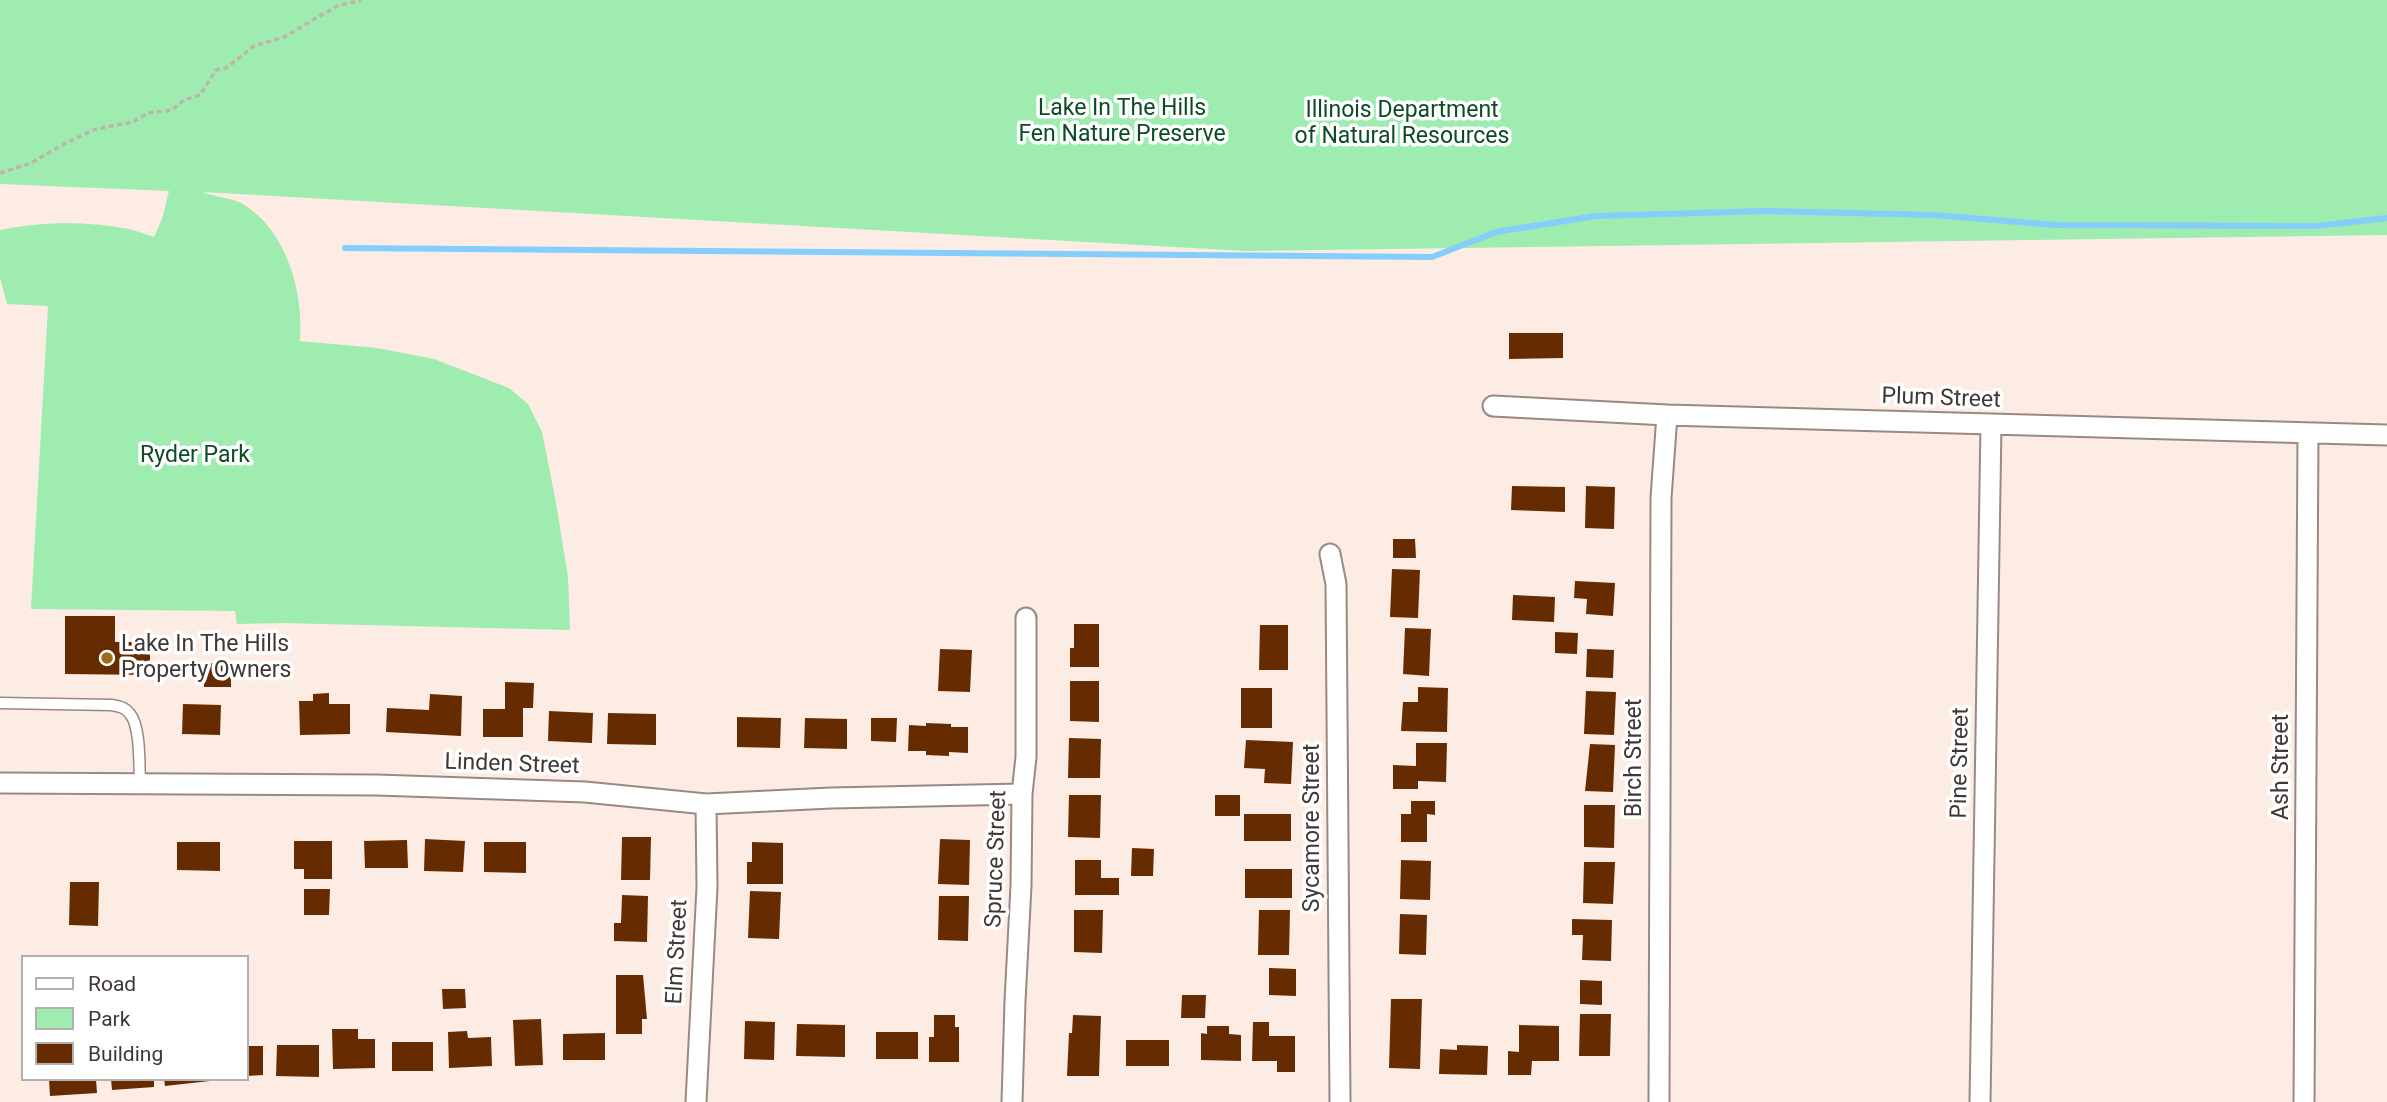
<!DOCTYPE html>
<style>
body{margin:0}
#map{position:relative;width:2387px;height:1102px;overflow:hidden;background:#fcece4;font-family:Roboto,sans-serif}
canvas{display:block}
.legend{position:absolute;left:21px;top:955px;width:228px;height:126px;box-sizing:border-box;background:#fff;border:2px solid #b2afae;margin:0;padding:9px 12px;list-style:none;font-size:21px;color:#3f3835}
.legend li{display:flex;align-items:center;gap:14px;height:35px}
.legend b{width:35px;border:2px solid #b2afae}
</style>
<div id="map">
<canvas width="2387" height="1102"></canvas>
<ul class="legend">
<li><b style="height:9px;background:#fff"></b>Road</li>
<li><b style="height:19px;background:#9eecb0"></b>Park</li>
<li><b style="height:19px;background:#662b00"></b>Building</li>
</ul>
</div>
<script>
const ctx = document.querySelector('canvas').getContext('2d');
ctx.lineJoin = 'round';
function fillPath(path, color) { ctx.fillStyle = color; ctx.fill(path, 'evenodd'); }
function strokePath(path, color, width, dash) { ctx.strokeStyle = color; ctx.lineWidth = width; ctx.lineCap = dash ? 'butt' : 'round'; ctx.setLineDash(dash || []); ctx.stroke(path); }
function write(font, color, halo, rows, align = 'center') {
  ctx.font = font + ' Roboto,sans-serif'; ctx.lineWidth = 7; ctx.setLineDash([]); ctx.textBaseline = 'middle'; ctx.strokeStyle = halo; ctx.fillStyle = color; for (const [text, x, y, turn = 0] of rows) {
    ctx.save(); ctx.translate(x, y); ctx.rotate((+turn || 0) * Math.PI / 180); ctx.textAlign = isNaN(turn) ? turn : align; if (halo) ctx.strokeText(text, 0, 0); ctx.fillText(text, 0, 0); ctx.restore();
  }
}
const green = new Path2D(`
 M0,0H2387V235L1245,251L203,192C213,197 231,197 243,204C287,231 304,293 300,341L377,348L434,359L509,388L528,404L542,432L556,503L568,577L570,630L282,623L237,624L235,611L31,609L48,306L7,304L0,278V230C38,222 84,221 122,228C133,229 144,234 154,237L162,219L169,191L0,184Z`);
const stream = new Path2D(`
 M345,248L1432,257L1496,232L1596,216L1765,211L1934,215L2056,225L2317,226L2387,218`);
const building = new Path2D(`
 M1509,333H1563V358L1509,359Z
 M1512,486L1565,487V512L1511,510Z
 M1586,486L1615,487L1614,529L1585,528Z
 M1393,539H1415L1416,558H1393Z
 M1392,569L1420,570L1418,618L1390,617Z
 M1575,581L1615,583L1613,616L1586,614L1587,599L1574,598Z
 M1513,595L1555,597L1554,622L1512,620Z
 M65,616H115V642H150V675L65,674Z
 M1074,624H1099V667H1070V648H1074Z
 M1260,625H1288V670H1259Z
 M1405,628L1431,629L1429,676L1403,674Z
 M1555,632L1578,633L1577,654L1555,653Z
 M940,649L972,650L970,692L938,691Z
 M1587,649L1614,650L1613,678L1586,677Z
 M204,663H231V687H204Z
 M1070,681H1099V722L1070,721Z
 M505,682L534,683L533,708H523V737H483V709H505Z
 M1418,687L1448,688L1447,732L1401,731L1403,702H1418Z
 M1241,688H1272V728H1241Z
 M1586,691L1616,692L1614,735L1584,734Z
 M329,693V704H350V734L300,735L299,701H313V694Z
 M430,694L462,696L461,736L386,732L387,708L429,710Z
 M183,704L221,705L220,735L182,734Z
 M549,711L593,713L592,743L548,741Z
 M608,713L656,714V745L607,744Z
 M737,717L781,718L780,748L737,747Z
 M805,718L847,719V749L804,748Z
 M871,718H897L896,742L871,741Z
 M926,723L951,724V727H968V753L949,752V756L926,755V751H908L909,725L926,726Z
 M1069,738L1101,739L1100,778H1068Z
 M1246,740L1293,742L1291,784L1264,783L1265,769L1244,768Z
 M1416,743H1447L1446,782L1418,781V789H1393V765L1416,766Z
 M1590,744L1615,745L1613,792L1585,791Z
 M1069,795H1101L1100,838L1068,837Z
 M1215,795H1240V816H1215Z
 M1411,801H1435V815L1427,814V842H1401V814H1411Z
 M1584,805H1615L1614,848L1584,847Z
 M1244,814H1291V841H1244Z
 M622,837H651L650,880H621Z
 M425,839L465,841L463,872L424,871Z
 M940,839L970,840L969,885L938,884Z
 M407,840L408,868H365L364,841Z
 M294,841H332V879H304V869H294Z
 M177,842H220V871L177,870Z
 M484,842H526V873L484,872Z
 M752,842L783,843V884H747V862H752Z
 M1132,848L1154,849L1153,876H1131Z
 M1075,860H1101V878H1119V895H1075Z
 M1401,860L1431,861L1430,900L1400,899Z
 M1584,862H1615L1613,904L1583,903Z
 M1245,869H1292V898H1245Z
 M70,882H99L98,926L69,925Z
 M304,889H330L329,915H304Z
 M750,891L781,892L779,939L748,938Z
 M622,895L648,896L647,942L614,941V923H621Z
 M939,896H969L968,941L938,940Z
 M1074,910H1103L1102,953L1074,952Z
 M1259,910H1290L1289,955H1258Z
 M1400,914L1427,915L1426,955L1399,954Z
 M1572,919L1612,920L1611,961L1582,960L1583,935H1572Z
 M1269,968L1296,969V996L1269,995Z
 M616,975H643L647,1019H642V1034H616Z
 M1580,980L1602,981V1005L1580,1004Z
 M442,989H465L466,1008L443,1009Z
 M1182,995H1206L1205,1018H1181Z
 M1391,999H1422L1420,1069L1389,1068Z
 M1580,1014H1611L1610,1056H1579Z
 M934,1015H955V1027H959V1062H929V1037H934Z
 M1073,1015L1101,1016L1099,1076H1067L1069,1033H1072Z
 M541,1019L543,1065L515,1066L513,1020Z
 M745,1021L775,1022L774,1060L744,1059Z
 M1253,1022H1269V1036H1295V1072H1277V1061H1252Z
 M797,1024L845,1025V1057L796,1056Z
 M1519,1025L1559,1026V1061H1532L1531,1075H1508V1051L1519,1052Z
 M1207,1026H1229V1034L1241,1035V1061L1201,1060V1033L1207,1034Z
 M332,1029H358V1039H375V1068L333,1069Z
 M467,1031L468,1038L491,1037L492,1066L449,1068L448,1032Z
 M876,1032H918V1059H876Z
 M605,1033V1060H563V1034Z
 M1126,1040H1169V1066H1126Z
 M392,1042H433V1071H392Z
 M277,1045H319V1077L276,1076Z
 M1457,1045L1488,1046L1487,1075L1439,1074L1440,1049L1457,1050Z
 M247,1046H263V1075L247,1076Z
 M49,1079H96L97,1093L50,1096Z
 M111,1079H154V1087L112,1090Z
 M164,1079H210V1081L165,1086Z`);
const path = new Path2D(`
 M0,173L31,163L66,143L96,129L133,122L148,113L172,110L184,100L200,95L216,70L226,68L254,46L284,37L337,6L361,0`);
const service = new Path2D(`
 M0,703L111,705C118,706 125,707 130,714C141,727 139,767 140,785`);
const minor = new Path2D(`
 M1493,406L1667,415L2387,435
 M1330,554L1336,584L1340,1102
 M0,783L377,785L585,792L706,804L831,798L1022,794
 M696,1102L707,887L706,804
 M1012,1102L1015,1001L1021,886L1022,794L1026,757V618
 M1659,1102L1661,498L1667,415
 M1980,1102L1991,425
 M2304,1102L2308,433`);
const markers = [
 [107,658,7,"#9b6c1e"]
];
const parkNames = [
 ["Lake In The Hills",1122,109],
 ["Fen Nature Preserve",1122,135],
 ["Illinois Department",1402,111],
 ["of Natural Resources",1402,137],
 ["Ryder Park",195,456]
];
const streetNames = [
 ["Plum Street",1941,399,2],
 ["Birch Street",1635,758,-90],
 ["Pine Street",1961,763,-89],
 ["Linden Street",512,765,2],
 ["Ash Street",2282,767,-90],
 ["Sycamore Street",1313,828,-90],
 ["Spruce Street",997,859,-88],
 ["Elm Street",678,952,-87]
];
const poiNames = [
 ["Lake In The Hills",121,645],
 ["Property Owners",121,671]
];
fillPath(green, '#9eecb0');
strokePath(stream, '#84cefb', 6);
fillPath(building, '#662b00');
strokePath(service, '#988982', 13);
strokePath(minor, '#988982', 23);
strokePath(path, '#c0b3ad', 3.5, [5, 3.5]);
strokePath(service, '#fff', 10);
strokePath(minor, '#fff', 19);
for (const [x, y, r, color] of markers) { const dot = new Path2D(); dot.arc(x, y, r, 0, 2 * Math.PI); ctx.fillStyle = color; ctx.fill(dot); strokePath(dot, '#fff', 2.5); }
write('23px', '#0c4c24', '#fff', parkNames);
write('23px', '#3f3835', '#fff', streetNames);
write('23px', '#3f3835', '#fff', poiNames, 'left');
</script>
